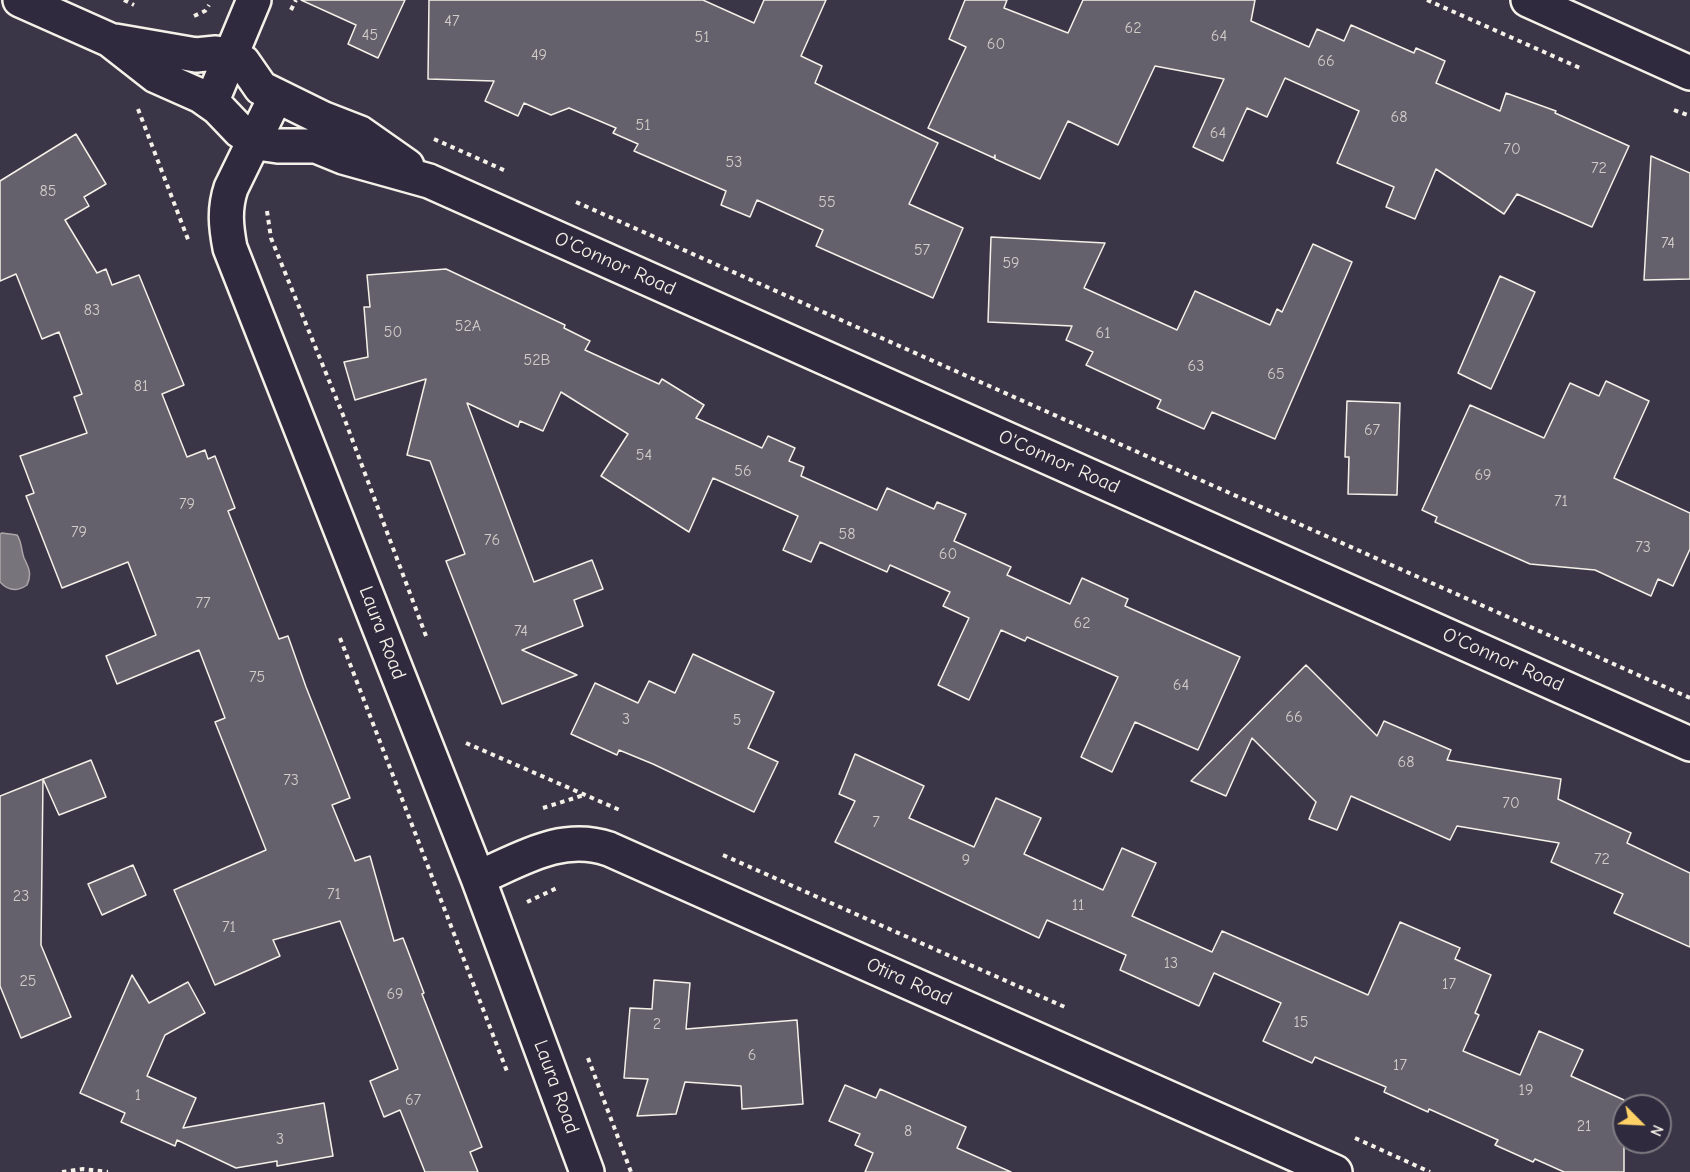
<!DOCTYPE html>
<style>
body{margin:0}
#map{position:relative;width:1690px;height:1172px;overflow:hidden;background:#3b3647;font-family:"Comic Neue",sans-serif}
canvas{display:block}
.north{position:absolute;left:1612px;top:1094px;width:60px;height:60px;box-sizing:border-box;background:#2f2a3d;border:2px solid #7e7a81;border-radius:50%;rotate:114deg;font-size:16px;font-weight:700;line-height:24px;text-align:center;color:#f4f1e8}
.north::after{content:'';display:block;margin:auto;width:21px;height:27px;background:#ffd166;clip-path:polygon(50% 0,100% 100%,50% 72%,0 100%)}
</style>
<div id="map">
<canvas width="1690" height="1172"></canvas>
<div class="north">N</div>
</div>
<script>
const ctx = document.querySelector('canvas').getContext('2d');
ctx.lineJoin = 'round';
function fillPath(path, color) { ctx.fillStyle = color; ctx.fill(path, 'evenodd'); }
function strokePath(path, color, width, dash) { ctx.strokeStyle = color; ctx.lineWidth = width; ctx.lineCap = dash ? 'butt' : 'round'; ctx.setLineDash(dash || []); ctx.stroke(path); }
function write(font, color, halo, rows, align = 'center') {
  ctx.font = font + ' "Comic Neue",sans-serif'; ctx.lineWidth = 5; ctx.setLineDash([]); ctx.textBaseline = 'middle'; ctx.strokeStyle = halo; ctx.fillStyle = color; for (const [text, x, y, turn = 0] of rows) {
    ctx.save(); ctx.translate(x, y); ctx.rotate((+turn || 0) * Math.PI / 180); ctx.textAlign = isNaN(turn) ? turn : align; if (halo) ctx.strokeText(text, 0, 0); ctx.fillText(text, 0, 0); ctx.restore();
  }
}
const water = new Path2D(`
 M2,533L17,535C22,542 21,550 24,558C29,568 32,574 27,585C17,592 8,591 0,582V534Z`);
const building = new Path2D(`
 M301,0H405L378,58L348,44L356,25Z
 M429,0H703L754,23L764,0H826L801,56L822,66L815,83L938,143L909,204L963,228L933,298L816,246L823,230L757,200L750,217L721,205L726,191L634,151L638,144L613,133L616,128L569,108L551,115L524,103L518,116L485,101L494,81L428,79Z
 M965,0H1007L1004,8L1068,33L1083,0H1255L1251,21L1309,47L1317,29L1344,41L1351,25L1414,53L1416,48L1445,61L1436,83L1500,111L1506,93L1556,111L1555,113L1629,146L1592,227L1517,194L1504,214L1436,169L1415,219L1386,207L1394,187L1337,163L1359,111L1285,78L1267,117L1247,108L1223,161L1193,147L1224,79L1155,66L1118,145L1068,121L1040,179L995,159V155L994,158L928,128L966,47L949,39Z
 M76,134L106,184L84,197L89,206L65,220L97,273L106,269L112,285L139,275L184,385L162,394L187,457L205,450L208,459L215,456L235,508L228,511L279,639L288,636L306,687L350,798L332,805L355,861L370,856L394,941L403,938L424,993L422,994L482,1147L470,1152L478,1172H425L400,1110L384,1117L370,1081L398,1069L340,921L273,940L280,956L215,985L174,890L266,850L215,722L225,718L199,650L117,684L106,656L156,635L128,562L62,588L26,496L34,493L20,456L87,433L74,397L82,394L59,332L42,339L16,274L0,281V181Z
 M1651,156L1690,173V279L1644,280Z
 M991,237L1105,243L1084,288L1177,330L1195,291L1270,325L1277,309L1282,312L1313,244L1352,262L1275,439L1212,412L1204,429L1157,408L1161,400L1086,365L1093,352L1066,340L1072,326L988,322Z
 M446,269L565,325L564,328L590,341L585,350L659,384L662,379L704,405L696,418L762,448L768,436L795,448L789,461L804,467L801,476L877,510L887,488L934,509L937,502L966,514L954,541L1011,567L1007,575L1070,604L1082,578L1128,599L1125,606L1240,657L1198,750L1135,722L1112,772L1081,757L1118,677L1027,637L1025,641L1001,630L969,700L938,685L969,618L943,606L950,592L890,565L887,572L820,542L811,562L783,550L798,516L713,478L689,532L601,476L628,434L561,392L543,431L520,421L518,427L467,403L534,582L592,560L603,589L574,600L583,626L522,650L577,675L502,704L446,561L465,554L430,461L407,455L426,379L355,400L344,362L368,357L364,307H370L367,275Z
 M1500,276L1535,292L1491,389L1458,373Z
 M1606,381L1649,401L1614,478L1690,513V549L1673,586L1658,579L1651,596L1595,570L1530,564L1435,522L1437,517L1422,510L1470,405L1544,438L1570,383L1599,396Z
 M1347,401L1400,403L1397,495L1348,494L1349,457H1345Z
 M693,654L774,692L748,748L778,762L754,812L653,764L619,750L617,755L571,734L595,683L638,703L649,681L675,693Z
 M1306,665L1377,736L1384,721L1451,750L1447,760L1561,779L1558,799L1631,833L1627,843L1690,873V947L1614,913L1623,894L1551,862L1559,843L1457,826L1450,840L1351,796L1337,830L1309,819L1316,802L1252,738L1226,796L1191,781Z
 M855,754L924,786L909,818L974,847L996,798L1041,818L1024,854L1103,890L1122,848L1156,863L1132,916L1212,952L1222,931L1368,995L1400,922L1460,948L1455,959L1491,975L1475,1013L1479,1015L1463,1051L1520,1075L1539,1031L1583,1050L1571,1076L1624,1100V1172H1564L1535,1159L1533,1162L1495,1145L1498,1140L1429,1109L1428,1112L1384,1092L1386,1087L1315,1057L1312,1063L1263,1041L1281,1003L1214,973L1199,1006L1120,970L1126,955L1047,920L1039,938L835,842L855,801L839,794Z
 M91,760L106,797L59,815L43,779Z
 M43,779L41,945L71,1017L21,1038L0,986V796Z
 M133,865L146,895L102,915L88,884Z
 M132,975L149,1003L188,982L205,1013L165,1035L147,1076L196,1098L183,1128L324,1103L333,1156L277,1166V1161L236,1168L177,1140L175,1146L121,1122L125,1113L80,1093Z
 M654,980L690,983L686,1029L797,1020L803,1104L742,1109L741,1086L685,1082L676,1114L637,1116L648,1079L624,1078L630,1008L652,1009Z
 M845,1085L876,1098L880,1089L966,1127L957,1148L1011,1172H865L873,1153L855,1145L860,1134L829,1121Z`);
const path = new Path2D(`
 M124,0L134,5
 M1427,0L1580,68
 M291,10L296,0
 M194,16L205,11L209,5
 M138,109L189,242
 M1674,110L1690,116
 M434,139L506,171
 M576,202L1690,698
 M267,211L271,238L343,415L426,636
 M340,638L508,1074
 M466,743L622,811
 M543,808L584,795
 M723,855L1067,1008
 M527,902L559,887
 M588,1058L631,1172
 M1355,1138L1430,1172
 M62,1172L83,1169L108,1172`);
const minor = new Path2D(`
 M20,0L110,40L156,76L201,96L218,108L240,131L253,140L264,144L278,146H316L343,157L429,181L1690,744
 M1528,0L1690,73
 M115,41L196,55L216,53L230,55L243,62L261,88L324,119L360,133L407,166
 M276,96L231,188C224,209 226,227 230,248L478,878L587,1172
 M211,103L254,0
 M478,878C522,859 561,833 609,849L1335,1172`);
const numberNames = [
 ["47",452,21],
 ["62",1133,28],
 ["45",370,35],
 ["64",1219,36],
 ["51",702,37],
 ["60",996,44],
 ["49",539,55],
 ["66",1326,61],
 ["68",1399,117],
 ["51",643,125],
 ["64",1218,133],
 ["70",1512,149],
 ["53",734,162],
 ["72",1599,168],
 ["85",48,191],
 ["55",827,202],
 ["74",1668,243],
 ["57",922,250],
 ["59",1011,263],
 ["83",92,310],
 ["52A",468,326],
 ["50",393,332],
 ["61",1103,333],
 ["52B",537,360],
 ["63",1196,366],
 ["65",1276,374],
 ["81",141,386],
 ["67",1372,430],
 ["54",644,455],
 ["56",743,471],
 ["69",1483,475],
 ["71",1561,501],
 ["79",187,504],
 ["79",79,532],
 ["58",847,534],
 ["76",492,540],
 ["73",1643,547],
 ["60",948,554],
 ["77",203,603],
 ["62",1082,623],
 ["74",521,631],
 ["75",257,677],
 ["64",1181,685],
 ["66",1294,717],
 ["3",626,719],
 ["5",737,720],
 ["68",1406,762],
 ["73",291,780],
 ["70",1511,803],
 ["7",876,822],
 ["72",1602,859],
 ["9",966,860],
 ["71",334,894],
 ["23",21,896],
 ["11",1078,905],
 ["71",229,927],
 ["13",1171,963],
 ["25",28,981],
 ["17",1449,984],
 ["69",395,994],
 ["15",1301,1022],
 ["2",657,1024],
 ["6",752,1055],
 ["17",1400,1065],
 ["19",1526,1090],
 ["1",138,1095],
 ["67",413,1100],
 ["21",1584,1126],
 ["8",908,1131],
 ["3",280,1139]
];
const streetNames = [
 ["O'Connor Road",615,264,24],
 ["O'Connor Road",1059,462,24],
 ["Laura Road",382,633,69],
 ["O'Connor Road",1503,660,24],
 ["Otira Road",909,982,24],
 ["Laura Road",556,1087,70]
];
fillPath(water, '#78747b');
strokePath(water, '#aaa6a7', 1.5);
fillPath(building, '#65616c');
strokePath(building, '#f4f1e8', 1.5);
strokePath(minor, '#f4f1e8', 38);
strokePath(path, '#f4f1e8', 4, [4.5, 4.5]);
strokePath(minor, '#2f2a3d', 33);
write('16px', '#d0cdc9', null, numberNames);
write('20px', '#f4f1e8', '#2f2a3d', streetNames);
</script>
